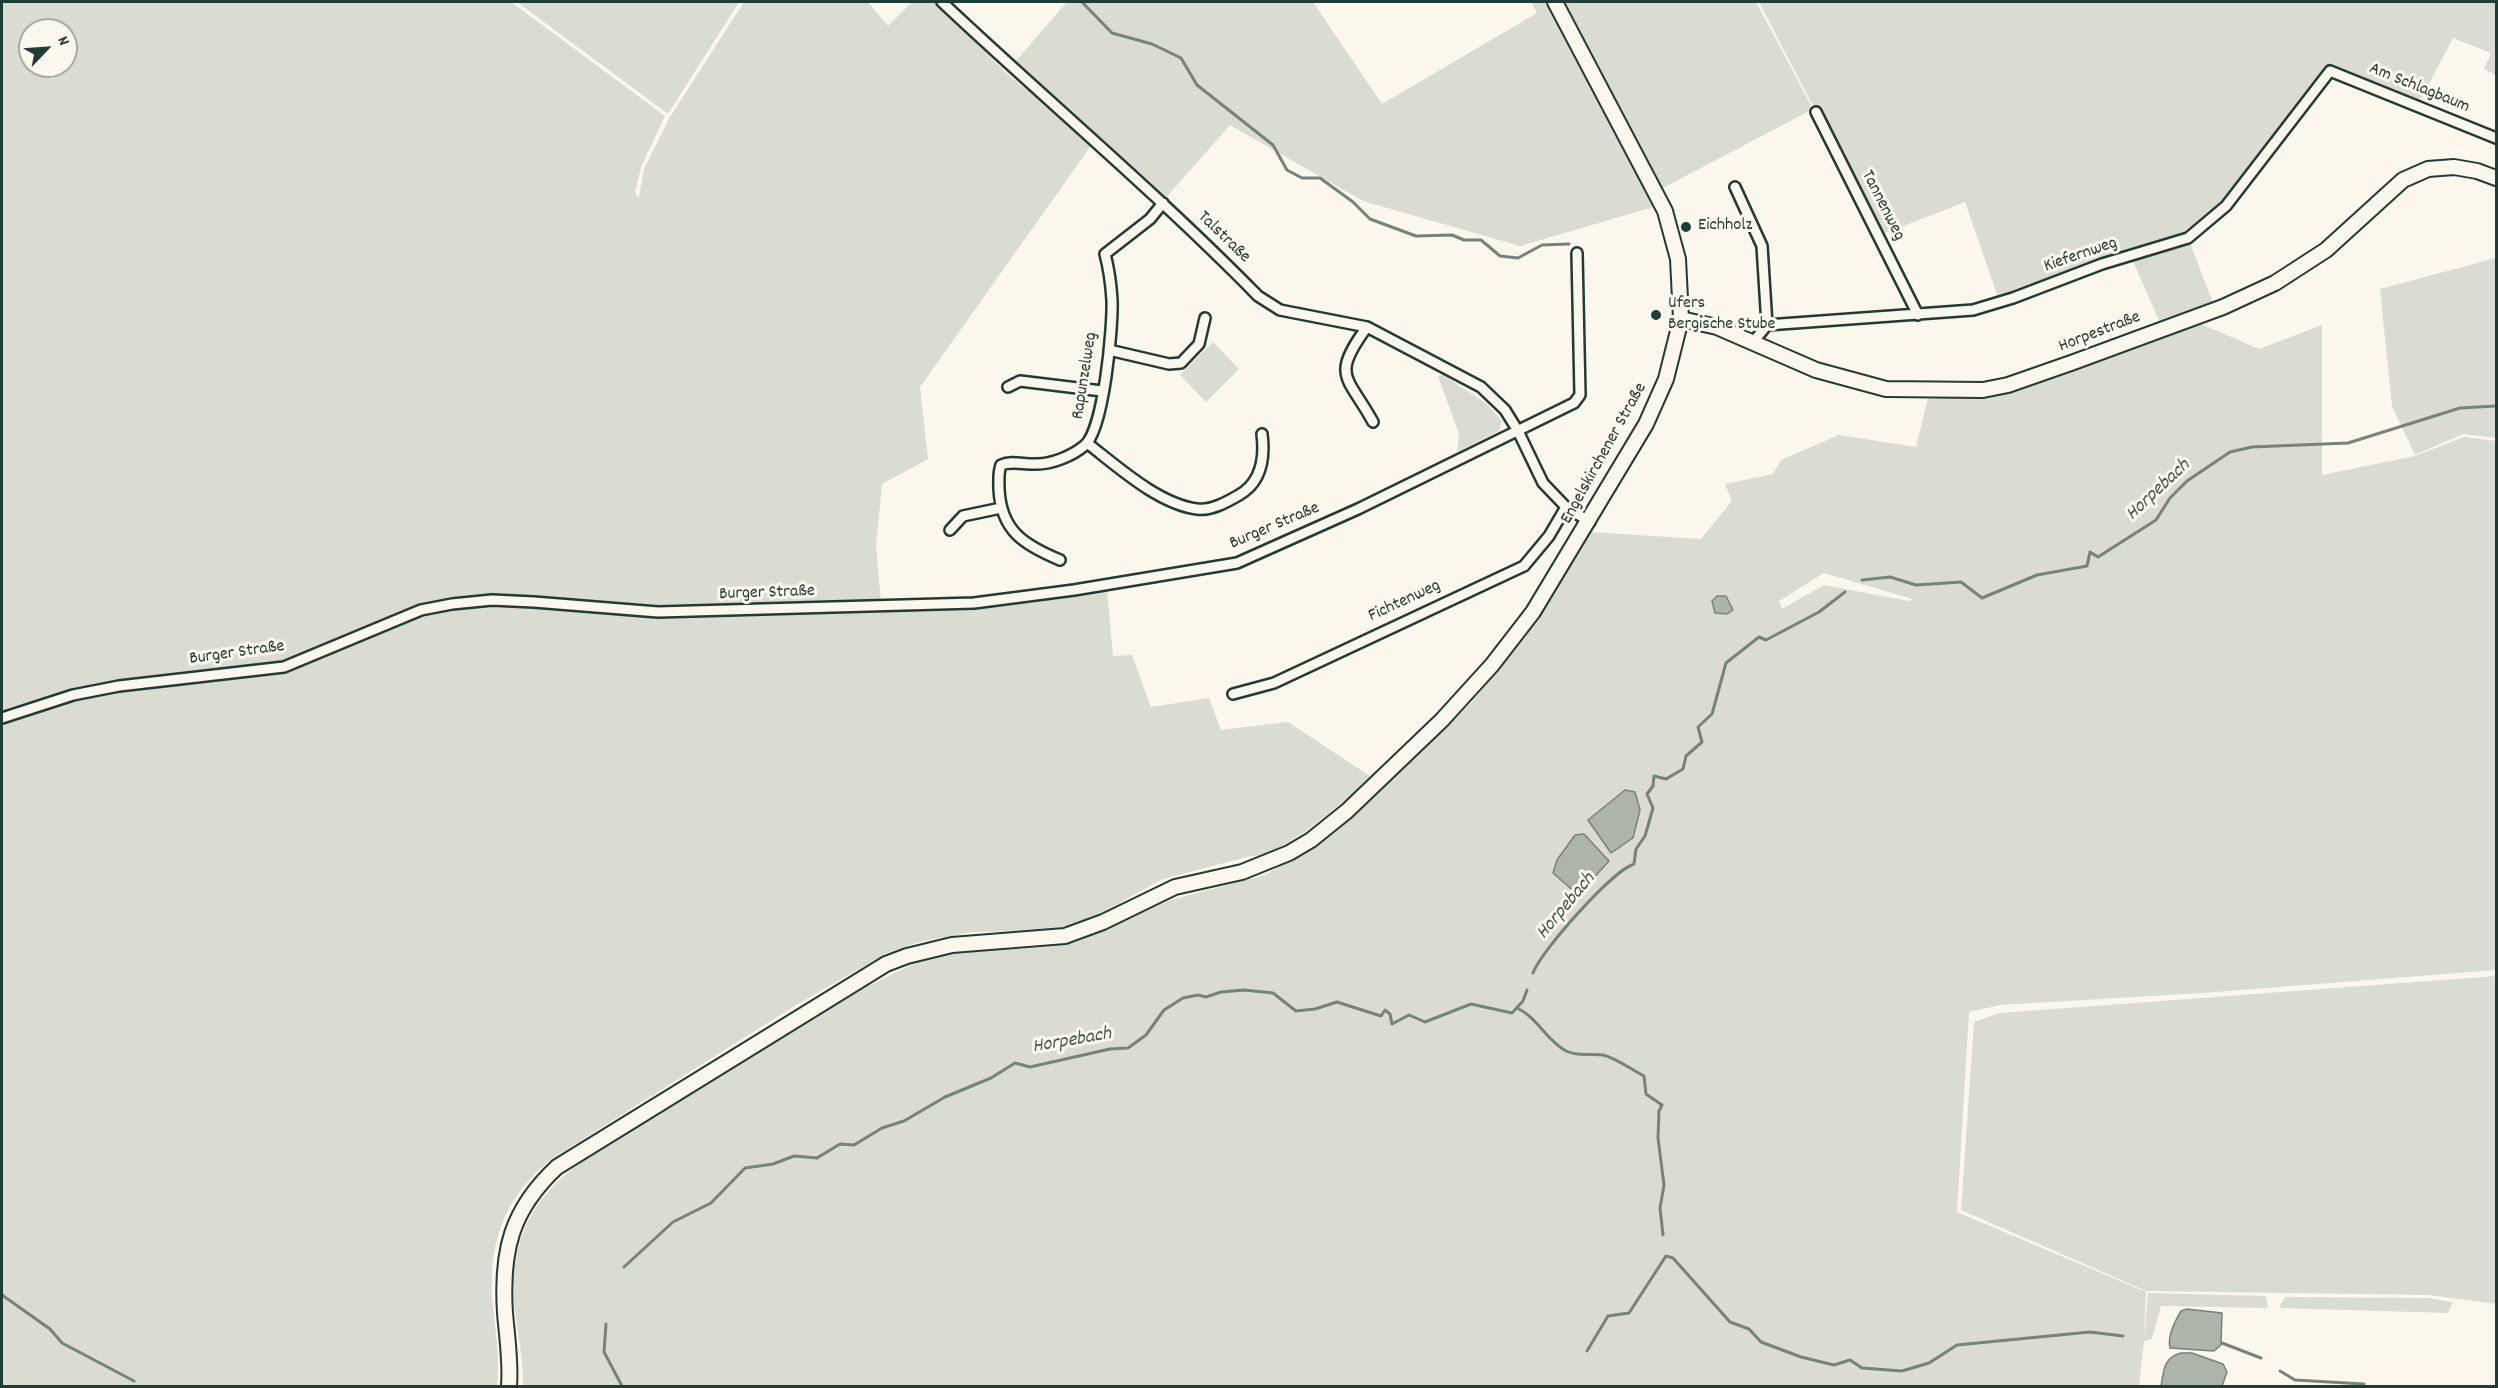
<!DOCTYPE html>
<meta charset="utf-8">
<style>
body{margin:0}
#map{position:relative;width:2498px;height:1388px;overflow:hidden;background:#fbf7ec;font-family:Dekko,sans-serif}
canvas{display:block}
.frame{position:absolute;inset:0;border:3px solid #1f3d34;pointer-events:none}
.north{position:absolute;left:18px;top:18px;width:60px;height:60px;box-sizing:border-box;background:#fbf7ec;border:2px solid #a3ada2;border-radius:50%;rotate:65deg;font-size:16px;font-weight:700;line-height:24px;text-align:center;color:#1f3d34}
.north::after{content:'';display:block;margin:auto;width:21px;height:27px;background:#1f3d34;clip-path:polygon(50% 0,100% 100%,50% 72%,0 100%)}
</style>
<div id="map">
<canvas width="2498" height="1388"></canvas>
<div class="frame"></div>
<div class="north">N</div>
</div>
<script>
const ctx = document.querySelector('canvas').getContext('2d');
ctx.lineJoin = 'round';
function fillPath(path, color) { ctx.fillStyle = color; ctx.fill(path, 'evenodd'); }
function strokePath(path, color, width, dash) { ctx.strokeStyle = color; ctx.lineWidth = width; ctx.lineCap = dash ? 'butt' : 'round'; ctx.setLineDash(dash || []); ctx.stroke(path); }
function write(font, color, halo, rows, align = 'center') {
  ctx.font = font + ' Dekko,sans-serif'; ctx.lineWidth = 6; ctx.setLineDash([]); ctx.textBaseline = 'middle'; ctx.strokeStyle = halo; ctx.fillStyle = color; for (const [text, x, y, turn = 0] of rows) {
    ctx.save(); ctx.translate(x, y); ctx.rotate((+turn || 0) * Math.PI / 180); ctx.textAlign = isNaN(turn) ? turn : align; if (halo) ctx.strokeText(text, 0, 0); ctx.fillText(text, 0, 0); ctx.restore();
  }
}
const green = new Path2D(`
 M2,2H511L665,116L641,167L635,193L639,197L644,169L670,117L744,2H868L888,26L912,2H937L1006,73L1093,143L920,387L928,459L882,484L876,546L881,602L690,609L441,602L415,607L284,664L197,673L2,714ZM30,30H66V66H30Z
 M517,2H739L668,114Z
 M1067,2H1313L1382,104L1537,13L1531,2H1548L1657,206L1520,246L1363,201L1230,125L1163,201L1097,136L1014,63Z
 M1560,2H1756L1813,109L1661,189Z
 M1759,2H2496V75L2484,69L2491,53L2453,38L2420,101L2328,67L2225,204L2185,230L2213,303L2160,323L2129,252L1999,300L1965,202L1880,235Z
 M2496,258V438L2463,434L2415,455L2392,406L2380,289Z
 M2196,319L2201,324L2259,349L2322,325V475L2415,456L2464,437L2496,441V970L2202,993L2000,1005L1969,1012L1957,1212L2146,1292L2144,1340L2148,1293L2266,1296L2268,1308L2161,1306L2152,1339L2144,1341L2139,1386H523C524,1362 518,1337 515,1312C508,1250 526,1204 576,1166L838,1001L915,963L955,952L1045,947L1078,941L1171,900L1265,875L1314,845L1388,782L1472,702L1539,619L1590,532L1701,539L1732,501L1725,484L1773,474L1781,460L1839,435L1916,447L1928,399L2011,393ZM1824,573L1912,599V600L1909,601L1824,585L1782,609L1779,601Z
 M1213,342L1239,369L1206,402L1180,375Z
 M1443,375L1487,404L1502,421L1499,431L1457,452L1459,434L1438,376Z
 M1107,590L1113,656L1132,655L1151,707L1209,698L1221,730L1288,722L1373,778L1306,831L1264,857L1251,856L1163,879L1090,919L1068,926L1036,931L972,932L919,942L885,954L796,1005L550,1160C502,1200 487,1246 493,1308C496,1334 500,1360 497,1386H2V722C42,709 82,695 124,689C175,683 239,683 287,669C346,651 399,613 462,606C541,597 622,617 702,617L1003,606Z
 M2496,976V1304L2428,1295L2146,1291L1961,1210L1974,1022L2000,1013Z
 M2285,1297L2427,1298L2453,1302L2448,1313L2279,1308Z`);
const water = new Path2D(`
 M1717,596H1726L1733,610L1727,614L1715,613L1712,601Z
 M1625,790L1635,792L1640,810L1633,838L1611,853L1588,820Z
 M1584,834L1609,861L1578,895L1553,873L1557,860L1575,835Z
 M2187,1309L2222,1313L2221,1345L2214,1351L2170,1348C2167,1336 2175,1321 2181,1311Z
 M2181,1353H2192L2223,1364L2227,1372L2222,1386H2161C2164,1370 2163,1358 2181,1353Z`);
const stream = new Path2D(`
 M1082,2L1112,33L1152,44L1181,58L1197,85L1273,145L1287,170L1302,178H1320L1353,202L1370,219L1416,236L1452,235L1464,240H1481L1500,256L1518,258L1542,245L1569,244
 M1862,580L1890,577L1916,585L1961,582L1982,598L2037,575L2087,566L2090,552L2098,557L2156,520L2170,498L2187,481L2230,452L2252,447L2348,443L2460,408L2496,406
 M1533,973C1541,951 1612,871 1634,864L1636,849L1645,836L1653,808L1647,794L1653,786L1654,776L1666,779L1683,769L1686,756L1702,742L1698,727L1712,714L1726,663L1759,637L1766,640L1819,612L1845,592
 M1517,1008C1537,1017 1546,1040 1566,1051C1578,1057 1590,1053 1603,1055C1616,1058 1632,1070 1644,1076L1646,1094L1662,1105L1659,1111L1658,1138L1664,1185L1660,1208L1663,1235
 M624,1267L673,1222L711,1203L745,1168L773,1164L794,1156L817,1158L840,1144L854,1145L882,1128L904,1121L945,1097L991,1078L1015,1063L1030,1067L1110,1049L1128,1048L1146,1035L1164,1010L1183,998L1198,995L1206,997L1221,992L1244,990L1273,993L1296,1011L1315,1009L1337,1002L1381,1016L1385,1010L1390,1014L1392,1024L1409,1015L1425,1022L1471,1004L1512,1013L1523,1001L1527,990
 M2,1295L50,1329L62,1343L134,1381
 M606,1324L604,1352L622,1386
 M2222,1343L2261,1358
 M1587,1351L1608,1316L1629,1313L1666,1256L1673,1258L1730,1322L1749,1329L1761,1342L1801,1357L1834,1365L1850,1360L1862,1368L1902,1371L1929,1363L1957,1345L2090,1332L2123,1336
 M2280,1371L2295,1380L2364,1384`);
const street = new Path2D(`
 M942,2C1047,101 1157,193 1258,296L1280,310L1367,327L1481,387L1505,410L1518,431L1543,483L1566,507L1590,522
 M1816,112L1918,315
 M1735,187L1762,246L1767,325
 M1367,327C1330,377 1348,376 1373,422
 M1754,341L1767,325L1973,310L2013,298L2102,264L2188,238L2226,206L2330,71L2496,138
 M1109,350L1169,364L1181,363L1199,344L1205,318
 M1008,387L1020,381L1102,391
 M1087,443C1117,466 1158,504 1197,509C1211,511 1227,502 1239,495C1262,482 1265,458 1262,434
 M950,530L963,516L1001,508
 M1060,560C1024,545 1001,531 999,489C999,480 998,473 1001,465C1012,460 1025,465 1037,464C1052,464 1072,456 1084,446C1104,431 1113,326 1112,300C1111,284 1109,269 1105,254L1150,219L1163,203
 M1233,694L1274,683L1524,566L1549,536L1566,507
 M2,718L73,695L119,686L284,667L421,610L452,604L492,600L534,602L658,612L974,603L1074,590L1237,563L1358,509L1574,403L1580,395L1577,253`);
const secondary = new Path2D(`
 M1681,319L1717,327L1816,370L1886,389L1983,390L2008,385L2071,363L2223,307L2275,283L2326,250L2403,180L2428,169L2454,167L2477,171L2496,178
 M509,1386C511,1362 507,1337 505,1313C501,1251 511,1210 557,1167L886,964L907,956L952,945L1065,936L1103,922L1175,887L1242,872L1289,853L1311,840L1347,811L1442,720L1492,665L1533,612L1646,424L1666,379L1681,319L1678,259L1665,211L1555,2`);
const markers = [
 [1686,227,6,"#1f3d34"],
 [1656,315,6,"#1f3d34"]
];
const streetNames = [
 ["Am Schlagbaum",2419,89,22],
 ["Tannenweg",1882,206,63],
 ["Talstraße",1223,238,44],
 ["Kiefernweg",2081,256,-19],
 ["Horpestraße",2100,333,-21],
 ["Rapunzelweg",1086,376,-81],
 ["Engelskirchener Straße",1605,454,-61],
 ["Burger Straße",1275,527,-23],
 ["Burger Straße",767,594,-2],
 ["Fichtenweg",1405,602,-25],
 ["Burger Straße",237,654,-8]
];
const poiNames = [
 ["Eichholz",1698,227],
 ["Ufers",1668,305],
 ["Bergische Stube",1668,326]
];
const waterNames = [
 ["Horpebach",2159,491,-43],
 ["Horpebach",1567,907,-50],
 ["Horpebach",1072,1042,-10]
];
fillPath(green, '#dbdcd1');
fillPath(water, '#adb4aa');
strokePath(water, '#74847b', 1.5);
strokePath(stream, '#74847b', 3);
strokePath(street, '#1f3d34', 14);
strokePath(secondary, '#1f3d34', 18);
strokePath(street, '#fbf7ec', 9);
strokePath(secondary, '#fbf7ec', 14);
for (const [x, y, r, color] of markers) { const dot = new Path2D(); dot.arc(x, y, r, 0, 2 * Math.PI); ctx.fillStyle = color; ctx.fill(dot); strokePath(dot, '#fbf7ec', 2); }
write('18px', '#1f3d34', '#fbf7ec', streetNames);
write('18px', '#1f3d34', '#fbf7ec', poiNames, 'left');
write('italic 20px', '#425b52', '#fbf7ec', waterNames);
</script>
